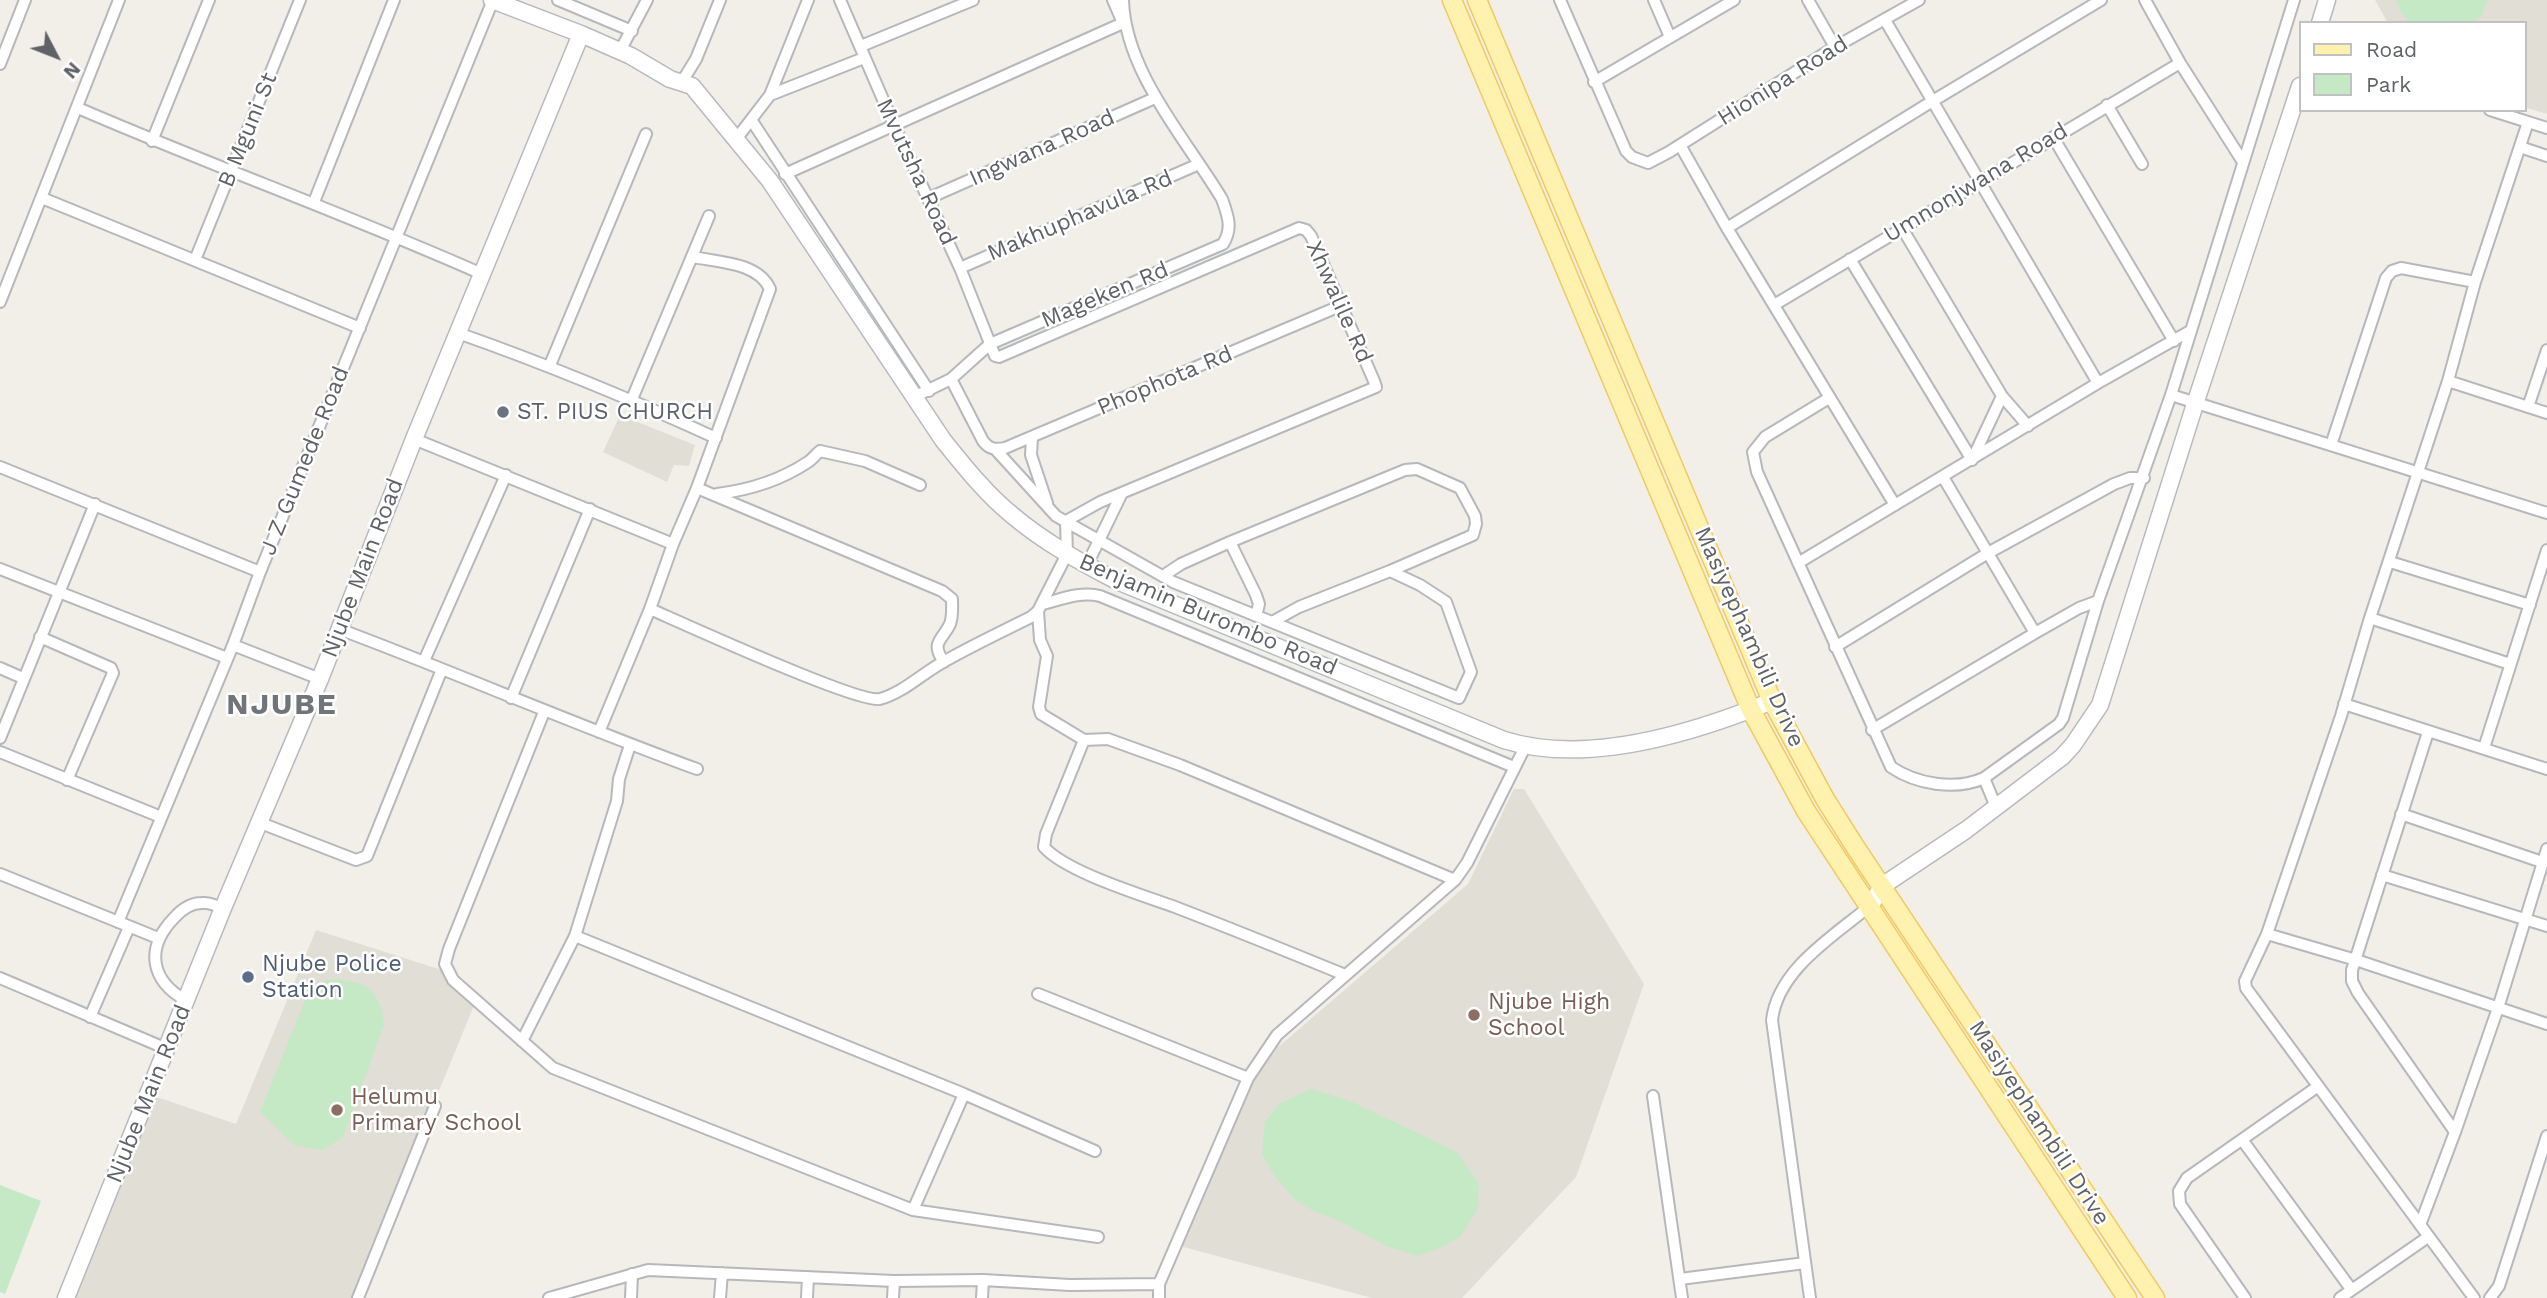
<!DOCTYPE html>
<style>
body{margin:0}
#map{position:relative;width:2547px;height:1298px;overflow:hidden;background:#f1efe8;font-family:"Work Sans",sans-serif}
canvas{display:block}
.legend{position:absolute;left:2299px;top:21px;width:228px;height:91px;box-sizing:border-box;background:#fff;border:2px solid #bfc1c3;margin:0;padding:9px 12px;list-style:none;font-size:21px;color:#5f6368}
.legend li{display:flex;align-items:center;gap:14px;height:35px}
.legend b{width:35px;border:2px solid #bfc1c3}
.north{position:absolute;left:21px;top:21px;width:70px;height:70px;-webkit-text-stroke:5px #fff;paint-order:stroke;rotate:132deg;font-size:19px;font-weight:700;line-height:28px;text-align:center;color:#5f6368}
.north::after{content:'';display:block;margin:auto;width:24px;height:32px;background:#5f6368;clip-path:polygon(50% 0,100% 100%,50% 72%,0 100%)}
</style>
<div id="map">
<canvas width="2547" height="1298"></canvas>
<ul class="legend">
<li><b style="height:9px;background:#fff2af"></b>Road</li>
<li><b style="height:19px;background:#c5e8c5"></b>Park</li>
</ul>
<div class="north">N</div>
</div>
<script>
const ctx = document.querySelector('canvas').getContext('2d');
ctx.lineJoin = 'round';
function fillPath(path, color) { ctx.fillStyle = color; ctx.fill(path, 'evenodd'); }
function strokePath(path, color, width, dash) { ctx.strokeStyle = color; ctx.lineWidth = width; ctx.lineCap = dash ? 'butt' : 'round'; ctx.setLineDash(dash || []); ctx.stroke(path); }
function write(font, color, halo, rows, align = 'center') {
  ctx.font = font + ' "Work Sans",sans-serif'; ctx.lineWidth = 5; ctx.setLineDash([]); ctx.textBaseline = 'middle'; ctx.strokeStyle = halo; ctx.fillStyle = color; for (const [text, x, y, turn = 0] of rows) {
    ctx.save(); ctx.translate(x, y); ctx.rotate((+turn || 0) * Math.PI / 180); ctx.textAlign = isNaN(turn) ? turn : align; if (halo) ctx.strokeText(text, 0, 0); ctx.fillText(text, 0, 0); ctx.restore();
  }
}
const education = new Path2D(`
 M2375,0H2547V114L2524,107V23H2388Z
 M620,415L695,445L689,466L674,465L667,482L603,452Z
 M1514,789H1524L1644,984L1576,1177L1462,1298H1372L1180,1246L1223,1145L1255,1078L1278,1047L1468,884Z
 M316,930L445,971L475,1003L354,1298H69L151,1095L236,1124Z`);
const green = new Path2D(`
 M2396,0H2487L2482,15L2471,23H2410L2400,10Z
 M331,979C367,982 378,986 384,1024L343,1137L323,1150L294,1145L260,1112L310,988Z
 M1312,1089L1352,1102L1457,1152L1479,1184L1477,1210L1460,1237L1435,1250L1418,1256L1386,1246L1338,1220L1317,1213L1295,1200L1274,1175L1262,1154L1265,1122L1280,1103Z
 M0,1185L41,1201L5,1294L0,1292Z`);
const street = new Path2D(`
 M558,0L632,31
 M840,0L894,125L960,268L995,356L999,357L1299,228L1306,230L1311,236L1374,381L1376,387L1100,502L1066,521
 M1560,0L1626,151L1632,157L1648,163L1669,152L1835,47L1919,0
 M1654,0L1670,37
 M1808,0L1835,47
 M2145,0L2180,63L2243,162
 M1885,20L2098,383
 M861,46L973,0
 M620,51L647,0
 M0,64L25,0
 M1594,82L1734,0
 M690,85L683,80L696,59L720,0
 M770,95L864,58
 M2107,105L2142,164
 M78,108C212,166 349,215 482,274
 M2490,110L2547,128
 M752,121L929,391
 M2053,137L2174,341
 M737,138L770,95L808,0
 M152,141L209,0
 M1680,145L1727,228L1895,505
 M2520,147L2547,156
 M785,174L1123,23L1113,0
 M42,198L360,328
 M929,198L1155,98
 M314,202L394,0
 M1727,228L1931,102L2101,0
 M1902,228L2002,396L2028,426
 M1850,259L1972,460
 M195,260L300,0
 M960,268L1199,164
 M0,302L119,0
 M1774,305L2180,63
 M458,333C546,364 631,399 716,438
 M550,365L646,134
 M951,379L983,441C989,449 995,450 1005,448L1340,306
 M2448,381L2547,413
 M2171,395L2547,513
 M914,397L951,379L990,344L1223,244C1233,228 1228,216 1222,199C1186,139 1125,72 1123,0
 M1829,398L1765,437L1753,452L1757,472L1891,767C1916,784 1955,791 1984,778L1996,807
 M632,399L709,216
 M2528,407L2547,350
 M1032,438L1031,455L1047,503
 M414,439L673,544
 M2331,445L2386,278L2392,271L2401,268L2475,282
 M996,450L1056,516L1173,582L1459,698L1471,672L1446,602L1420,585L1390,571
 M1972,460L2002,396
 M0,467L260,572
 M1943,477L2035,633
 M697,488L942,591L952,599C952,607 953,616 950,624C942,641 930,642 944,662
 M717,494C749,490 781,480 808,462C813,459 816,454 820,451L865,461L920,485
 M1230,542L1256,595L1259,604L1256,616
 M2390,562L2530,605
 M1798,563L2098,383L2190,331
 M1087,565L1121,495
 M0,569L227,658
 M1163,576L1181,564L1230,542L1405,470L1417,469L1460,488L1475,516L1476,524L1473,535L1390,571L1299,607L1272,622
 M1043,604C1062,599 1081,591 1100,596L1514,767
 M650,609C682,623 859,704 880,699C903,693 924,672 945,661C973,645 1003,631 1031,617L1038,611L1067,554L1066,521
 M1038,611L1040,640L1047,656L1039,707L1041,714L1084,740L1108,739L1180,765L1455,880
 M2370,618L2510,664
 M339,629C459,674 576,725 697,769
 M40,637L111,668L113,673L67,780
 M233,645L320,679
 M1835,647L1988,553L2114,484L2130,478H2144
 M424,661L506,475
 M0,668L23,678
 M511,698L590,509
 M2344,704L2547,769
 M544,712L449,949L445,964L453,980L553,1068L913,1210L1098,1237
 M1872,730L2035,633L2079,608L2098,601
 M599,732L650,609L673,544L697,488L770,289C758,262 717,262 693,257
 M2428,732L2352,970V981L2358,993L2455,1132
 M0,738L95,504
 M1084,740L1046,834L1044,847C1066,872 1142,895 1175,907C1232,929 1289,952 1345,975
 M2484,748L2547,550
 M0,752L161,817
 M1984,778L2059,724L2063,718L2098,601L2171,395L2294,0
 M2401,814L2542,862
 M258,822L356,860L367,856L442,669
 M0,874L158,938
 M2382,875L2547,926
 M118,922L233,645L260,572L493,0
 M2267,934L2356,960L2547,1024
 M575,936L964,1094L1095,1151
 M0,978L167,1049
 M1038,994L1248,1078
 M187,1001C150,981 145,948 174,918C181,910 191,903 202,903C209,902 216,906 223,908
 M90,1017L129,927
 M522,1041L575,936L617,801L619,779L630,745
 M1653,1096L1682,1298
 M2243,1141L2351,1289
 M913,1210L964,1094
 M2420,1225L2455,1132L2498,1008L2547,849
 M1680,1279L1805,1263
 M358,1298L435,1106
 M549,1298L648,1270L894,1281L983,1280L1070,1285L1159,1284
 M631,1298L632,1274
 M720,1298L722,1273
 M807,1298L808,1277
 M893,1298L894,1281
 M982,1298L983,1280
 M1159,1298V1284L1248,1078L1277,1035L1455,880L1467,863L1525,747
 M1810,1298L1772,1020C1778,969 1834,936 1871,905
 M2245,1298L2180,1204L2179,1191L2187,1178L2317,1087
 M2340,1298L2428,1237
 M2474,1298L2246,988L2245,981L2267,934L2341,716L2370,618L2448,381L2475,282L2528,122
 M2490,1298L2499,1286L2547,1136`);
const secondary = new Path2D(`
 M492,0L581,34L631,56L670,79L692,86L770,181L943,440C964,466 986,494 1012,515C1044,542 1080,562 1117,581L1504,740C1587,766 1694,733 1772,701
 M2320,23L2327,0
 M1871,905L1882,886L1966,830L2062,757L2073,745L2100,705L2196,401L2300,86
 M66,1298L223,908L320,679L414,439L581,34`);
const primary = new Path2D(`
 M1452,0L1751,710L1806,811L2127,1298
 M1477,0L1772,701L1825,799L1856,848L2155,1298`);
const markers = [
 [503,412,7,"#6b7280"],
 [248,977,7,"#5c6f8a"],
 [1474,1015,7,"#8d6e63"],
 [337,1110,7,"#8d6e63"]
];
const streetNames = [
 ["Hionipa Road",1783,81,-32],
 ["B Mguni St",248,130,-68],
 ["Ingwana Road",1042,148,-24],
 ["Mvutsha Road",916,172,65],
 ["Umnonjwana Road",1976,183,-31],
 ["Makhuphavula Rd",1080,216,-23],
 ["Mageken Rd",1105,295,-23],
 ["Xhwalile Rd",1339,302,66],
 ["Phophota Rd",1165,381,-23],
 ["J Z Gumede Road",305,461,-68],
 ["Njube Main Road",363,568,-69],
 ["Benjamin Burombo Road",1208,615,23],
 ["Masiyephambili Drive",1749,637,66],
 ["Njube Main Road",149,1094,-68],
 ["Masiyephambili Drive",2039,1123,57]
];
const worshipNames = [
 ["ST. PIUS CHURCH",517,412]
];
const serviceNames = [
 ["Njube Police",262,964],
 ["Station",262,990]
];
const educationNames = [
 ["Njube High",1488,1002],
 ["School",1488,1028],
 ["Helumu",351,1097],
 ["Primary School",351,1123]
];
const districtNames = [
 ["NJUBE",282,705]
];
fillPath(education, '#e1ded6');
fillPath(green, '#c5e8c5');
strokePath(street, '#b5b8bc', 14);
strokePath(secondary, '#b6babf', 19);
strokePath(primary, '#f2c960', 21);
strokePath(street, '#fff', 10);
strokePath(secondary, '#fff', 16);
strokePath(primary, '#fff2af', 18);
for (const [x, y, r, color] of markers) { const dot = new Path2D(); dot.arc(x, y, r, 0, 2 * Math.PI); ctx.fillStyle = color; ctx.fill(dot); strokePath(dot, '#fff', 2.5); }
write('23px', '#5f6368', '#fff', streetNames);
write('23px', '#5b616d', '#fff', worshipNames, 'left');
write('23px', '#4e5e75', '#fff', serviceNames, 'left');
write('23px', '#785e54', '#fff', educationNames, 'left');
ctx.letterSpacing = '2px';
write('bold 30px', '#70757a', '#fff', districtNames);
ctx.letterSpacing = '0px';
</script>
